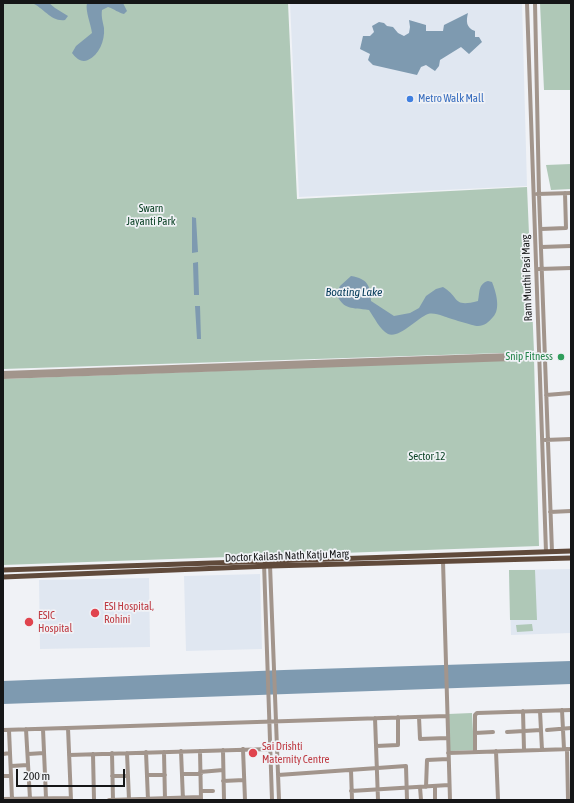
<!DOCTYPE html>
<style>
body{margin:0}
#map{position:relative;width:574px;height:803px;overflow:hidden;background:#f0f2f6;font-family:"Asap Condensed",sans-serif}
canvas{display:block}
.frame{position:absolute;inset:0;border:4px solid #151617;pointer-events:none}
.scale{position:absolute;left:16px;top:769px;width:109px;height:18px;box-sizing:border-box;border:2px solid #151617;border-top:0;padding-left:5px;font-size:12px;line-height:14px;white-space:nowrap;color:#151617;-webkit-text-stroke:3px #f0f2f6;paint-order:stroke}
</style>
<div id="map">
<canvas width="574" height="803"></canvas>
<div class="frame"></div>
<div class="scale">200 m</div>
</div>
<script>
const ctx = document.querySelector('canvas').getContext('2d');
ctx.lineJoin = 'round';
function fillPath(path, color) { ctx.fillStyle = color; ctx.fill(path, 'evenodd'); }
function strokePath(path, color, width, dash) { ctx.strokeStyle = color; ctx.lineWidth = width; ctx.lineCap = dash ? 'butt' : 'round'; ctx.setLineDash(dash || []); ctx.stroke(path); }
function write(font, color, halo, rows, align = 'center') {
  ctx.font = font + ' "Asap Condensed",sans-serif'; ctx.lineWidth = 3.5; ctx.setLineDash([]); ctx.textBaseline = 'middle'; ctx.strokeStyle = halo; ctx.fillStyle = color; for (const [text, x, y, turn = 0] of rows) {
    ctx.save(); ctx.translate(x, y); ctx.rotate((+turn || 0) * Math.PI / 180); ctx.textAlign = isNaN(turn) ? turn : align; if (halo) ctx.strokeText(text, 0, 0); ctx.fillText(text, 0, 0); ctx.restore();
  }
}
const built = new Path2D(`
 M290,3H522L527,186L299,197Z
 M571,569V633L511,635L509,570Z
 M260,574L262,649L186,651L184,576Z
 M149,578L150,647L40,649L39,580Z`);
const green = new Path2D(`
 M3,3H288L297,199L527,187L534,352L3,369Z
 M540,3H571V90H544Z
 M571,164V189L551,190L546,165Z
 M534,359L539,546L3,565V379Z
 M509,570H535L537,620H510Z
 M532,624L533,631L517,632L516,625Z
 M472,713L474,750L450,751L448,714Z`);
const water = new Path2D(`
 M32,3H49L55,8L68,16L65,20C51,22 44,8 32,3Z
 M87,3H123L127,11L124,14C119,13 114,9 108,7L102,10C101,17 103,22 104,28C105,41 99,55 88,60C81,63 76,58 72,53L76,46L92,33C91,24 85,11 87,3Z
 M468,13C466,21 466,28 475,31V37H479L482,42L469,54L461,47L440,60L439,66L435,71L426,65L421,67L417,75L373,65L368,60L370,54L360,49L363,36H370L374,32L372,26L379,22L384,23L387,26L393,27L398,33L404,36L409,33L410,27L409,20L426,25V31H443L444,25Z
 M192,217L196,218L198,252L192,253Z
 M198,262L199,295H194L193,263Z
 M351,276C368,279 370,285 371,301L394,316L410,313L419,308L426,296L436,289L443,287C460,297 452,308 478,301C480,292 478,284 488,281L492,282C496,292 501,309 493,317C489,322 484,326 478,326C473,326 449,318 443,316C438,314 432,313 428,314C417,318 399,339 388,334C380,330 374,317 369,310C351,307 345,311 336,294L340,286Z
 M195,306H200L201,339H197Z
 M571,661V684L3,704V681L284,670Z`);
const minor = new Path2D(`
 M527,3L546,552
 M535,3L539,194L552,552
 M537,194L571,193
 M541,229L566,228L565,193
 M541,247L571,246
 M539,269L571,268
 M3,373L540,354
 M3,377L540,358
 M546,395L571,393
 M545,440L571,439
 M550,512L571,511
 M443,561L450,800
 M264,563L272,800
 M270,565L279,800
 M562,710L564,749
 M523,711L524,750
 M540,711L542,750
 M419,717L420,739L447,738
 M375,718L378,800
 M68,728L71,800
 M26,729L30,799
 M43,729L46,798
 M3,730L447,716
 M9,730L12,799
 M547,730L571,728
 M507,732L541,730
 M475,733L493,732
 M376,746L398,745V717
 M243,749L245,800
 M567,749L568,800
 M223,750L224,800
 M181,751L183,800
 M200,751L201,800
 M496,751L498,800
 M146,752L148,800
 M164,752L165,800
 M475,752V715L477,713L571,710
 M112,753L113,800
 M127,753L129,800
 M448,753L571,749
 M3,754L10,753
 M28,754L44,753
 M93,754L94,800
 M69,755L270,749
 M11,766L28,765
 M351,770L352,800
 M200,772L223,770
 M182,774H201
 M147,775H165
 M278,775L406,766L407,800
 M3,776H11
 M29,776L45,775
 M112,776H128
 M223,781L244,780
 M435,786V800
 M420,787L421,800
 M426,787L427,760L448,759
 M201,791H213
 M351,791L449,785
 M3,799L71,798
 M109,800L201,797`);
const major = new Path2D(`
 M3,570L571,551
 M3,577L270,566L571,558`);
const markers = [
 [410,99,4,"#3f7fe0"],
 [561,357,4,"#2e9e5b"],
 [95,613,5,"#e0444e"],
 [29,622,5,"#e0444e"],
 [253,753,5,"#e0444e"]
];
const shopNames = [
 ["Metro Walk Mall",418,99]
];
const parkNames = [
 ["Swarn",151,209],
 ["Jayanti Park",151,222],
 ["Sector 12",427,457]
];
const streetNames = [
 ["Ram Murthi Pasi Marg",527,278,-92],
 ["Doctor Kailash Nath Katju Marg",287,556,-2]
];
const leisureNames = [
 ["Snip Fitness",553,357]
];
const healthNames = [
 ["ESI Hospital,",104,607],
 ["Rohini",104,620],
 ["ESIC",38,616],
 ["Hospital",38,629],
 ["Sai Drishti",262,747],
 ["Maternity Centre",262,760]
];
const waterNames = [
 ["Boating Lake",354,292]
];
fillPath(built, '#e0e7f1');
fillPath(green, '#afc8b7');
fillPath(water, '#7e9ab0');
strokePath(minor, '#a2958c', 4);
strokePath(major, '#604a3b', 5);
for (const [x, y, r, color] of markers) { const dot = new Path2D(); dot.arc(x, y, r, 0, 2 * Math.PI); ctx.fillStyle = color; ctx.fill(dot); strokePath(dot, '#f0f2f6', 1.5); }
write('11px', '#366cbe', '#f0f2f6', shopNames, 'left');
write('11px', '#0c4326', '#f0f2f6', parkNames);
write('11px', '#151617', '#f0f2f6', streetNames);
write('11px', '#27864d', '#f0f2f6', leisureNames, 'right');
write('11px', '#be3a42', '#f0f2f6', healthNames, 'left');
write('italic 12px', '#063c5b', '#f0f2f6', waterNames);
</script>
